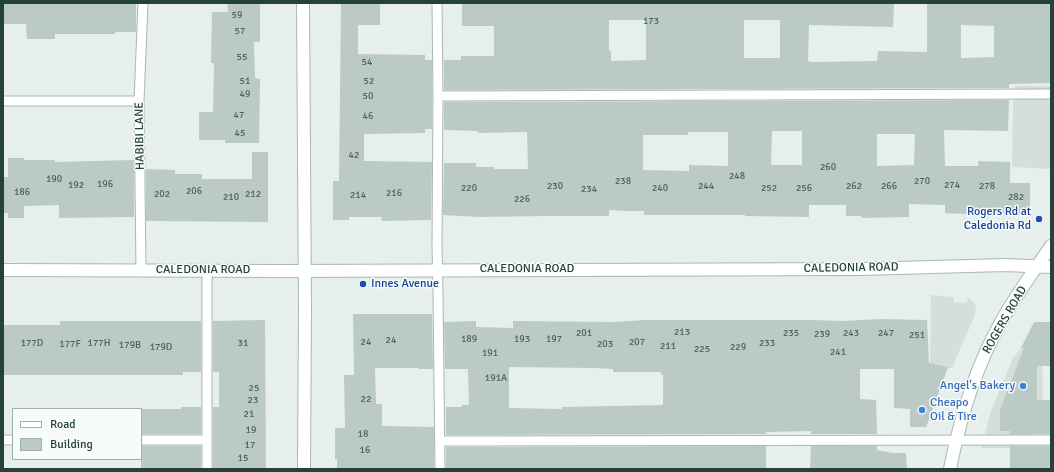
<!DOCTYPE html>
<style>
body{margin:0}
#map{position:relative;width:1054px;height:472px;overflow:hidden;background:#e6efeb;font-family:Signika,sans-serif}
canvas{display:block}
.frame{position:absolute;inset:0;border:4px solid #24423a;pointer-events:none}
.legend{position:absolute;left:12px;top:408px;width:130px;height:52px;box-sizing:border-box;background:#f7fbf9;border:1px solid #a3b1ad;margin:0;padding:5px 7px;list-style:none;font-size:12px;color:#24423a}
.legend li{display:flex;align-items:center;gap:8px;height:20px}
.legend b{width:20px;border:1px solid #a3b1ad}
</style>
<div id="map">
<canvas width="1054" height="472"></canvas>
<div class="frame"></div>
<ul class="legend">
<li><b style="height:5px;background:#fff"></b>Road</li>
<li><b style="height:11px;background:#bbcac4"></b>Building</li>
</ul>
</div>
<script>
const ctx = document.querySelector('canvas').getContext('2d');
ctx.lineJoin = 'round';
function fillPath(path, color) { ctx.fillStyle = color; ctx.fill(path, 'evenodd'); }
function strokePath(path, color, width, dash) { ctx.strokeStyle = color; ctx.lineWidth = width; ctx.lineCap = dash ? 'butt' : 'round'; ctx.setLineDash(dash || []); ctx.stroke(path); }
function write(font, color, halo, rows, align = 'center') {
  ctx.font = font + ' Signika,sans-serif'; ctx.lineWidth = 3; ctx.setLineDash([]); ctx.textBaseline = 'middle'; ctx.strokeStyle = halo; ctx.fillStyle = color; for (const [text, x, y, turn = 0] of rows) {
    ctx.save(); ctx.translate(x, y); ctx.rotate((+turn || 0) * Math.PI / 180); ctx.textAlign = isNaN(turn) ? turn : align; if (halo) ctx.strokeText(text, 0, 0); ctx.fillText(text, 0, 0); ctx.restore();
  }
}
const built = new Path2D(`
 M1015,86H1051V169L1012,167L1013,104Z
 M931,295L954,297V302L966,303L968,298L973,301L976,307L975,315L952,368H948L926,427H910V391L921,383L930,363Z
 M1021,348L1042,352L1043,428L1010,448H981L991,411L1013,358Z`);
const building = new Path2D(`
 M3,3H136V32H115V34H55V39H27L26,24H3Z
 M227,3H260V42H254L255,78L260,79L259,143H225V140H199V112H213L214,63H211L212,12H228Z
 M341,3H380V25H358V54L425,55V60H432V129H425V133L364,134V161L432,162L431,220L382,221L381,217H349V220H333V181H339Z
 M462,3H894L893,27L809,25L808,61L811,62L877,61L878,51L927,52V3H1051V83L1009,84V88L444,90V60H461V56H494V26H462ZM609,20H646V60L611,61V51H609ZM744,20H780V58H744ZM961,25L994,26V57L961,58Z
 M1009,100L1008,131L944,130L945,166H978V161L1010,162V183H1030V214L984,215L945,213V205L909,204V217L861,218L862,216H846V205H809V217L745,216V215H644V211H627L609,210V216H545L479,217L443,215L444,163H476V167H494V169H528L527,132L478,133V131L444,130V102ZM772,131H802V165H771ZM688,132H728V166L689,165V171L643,170V135H688ZM877,134H915L914,165L877,166Z
 M252,152H268V222L146,221V169L175,170V174H202V179H252Z
 M8,158H24V160H55V162L134,160V217L59,218V205L24,206V218H8V213H3V177H8Z
 M353,314H432L433,369H419L418,368H375L376,404H382V426L434,427V469H337V459H335V428H345L344,375H354Z
 M879,319L927,320L929,363L948,367L926,427H910V409L894,408V369H860V399L876,400L877,434H811V431L766,432V434L446,435V407H462V405H469L468,369H445L444,322L476,321V327L513,328V321L614,322L646,320H811L844,321ZM509,367L595,368L613,369V372H661V375H663V405L562,407V409L509,408Z
 M265,320L266,469H213V407H219V372H213V321Z
 M60,321H201V372H183V375H3V325H60Z
 M1034,322H1051V366H1037V400H1051V434H1010V431H1000V410L1024,348H1021Z
 M181,407H201V434H141V409H181Z
 M141,446H201V469H141Z
 M766,446V469H446V447Z
 M811,446H877V450L892,453H906L907,469H810Z
 M1010,446H1051V469H1010Z`);
const service = new Path2D(`
 M437,3L438,96L437,245L438,294L440,469
 M438,96L1051,94
 M3,101H139
 M141,270L139,101L143,3
 M3,440H13
 M141,440H207
 M440,441L1051,440
 M207,469V270`);
const minor = new Path2D(`
 M303,3L305,308L304,469`);
const tertiary = new Path2D(`
 M3,270L283,271L861,269L1005,265L1051,267
 M950,469C960,418 975,368 1001,322C1015,296 1034,271 1051,246`);
const markers = [
 [1039,219,4,"#1a4fb4"],
 [363,284,4,"#1a4fb4"],
 [1023,386,4,"#3f7fe0"],
 [922,410,4,"#3f7fe0"]
];
const numberNames = [
 ["59",237,15],
 ["173",651,21],
 ["57",240,31],
 ["55",242,57],
 ["54",367,62],
 ["51",245,81],
 ["52",369,81],
 ["49",245,94],
 ["50",368,96],
 ["47",239,115],
 ["46",368,116],
 ["45",240,133],
 ["42",354,155],
 ["260",828,167],
 ["248",737,176],
 ["190",54,179],
 ["238",623,181],
 ["270",922,181],
 ["196",105,184],
 ["192",76,185],
 ["274",952,185],
 ["230",555,186],
 ["244",706,186],
 ["262",854,186],
 ["266",889,186],
 ["278",987,186],
 ["220",469,188],
 ["240",660,188],
 ["252",769,188],
 ["256",804,188],
 ["234",589,189],
 ["206",194,191],
 ["186",22,192],
 ["216",394,193],
 ["202",162,194],
 ["212",253,194],
 ["214",358,195],
 ["210",231,197],
 ["282",1016,197],
 ["226",522,199],
 ["213",682,332],
 ["201",584,333],
 ["235",791,333],
 ["243",851,333],
 ["247",886,333],
 ["239",822,334],
 ["251",917,335],
 ["189",469,339],
 ["193",522,339],
 ["197",554,339],
 ["24",391,340],
 ["24",366,342],
 ["207",637,342],
 ["177D",32,343],
 ["177H",99,343],
 ["31",243,343],
 ["233",767,343],
 ["177F",70,344],
 ["203",605,344],
 ["179B",130,345],
 ["211",668,346],
 ["179D",161,347],
 ["229",738,347],
 ["225",702,349],
 ["241",838,352],
 ["191",490,353],
 ["191A",496,378],
 ["25",254,388],
 ["22",366,399],
 ["23",253,400],
 ["21",249,414],
 ["19",251,430],
 ["18",363,434],
 ["17",250,445],
 ["16",365,450],
 ["15",243,458]
];
const streetNames = [
 ["HABIBI LANE",140,136,-91],
 ["CALEDONIA ROAD",851,268,-1],
 ["CALEDONIA ROAD",527,269],
 ["CALEDONIA ROAD",203,270],
 ["ROGERS ROAD",1005,320,-60]
];
const transitNames = [
 ["Rogers Rd at",1031,212],
 ["Caledonia Rd",1031,226],
 ["Innes Avenue",371,284,"left"]
];
const shopNames = [
 ["Angel's Bakery",1015,386],
 ["Cheapo",930,403,"left"],
 ["Oil & Tire",930,417,"left"]
];
fillPath(built, '#d4dfda');
fillPath(building, '#bbcac4');
strokePath(service, '#a8b8b2', 11);
strokePath(minor, '#a8b8b2', 14);
strokePath(tertiary, '#a8b8b2', 14);
strokePath(service, '#fff', 9);
strokePath(minor, '#fff', 12);
strokePath(tertiary, '#fff', 12);
for (const [x, y, r, color] of markers) { const dot = new Path2D(); dot.arc(x, y, r, 0, 2 * Math.PI); ctx.fillStyle = color; ctx.fill(dot); strokePath(dot, '#f7fbf9', 1.5); }
write('10px', '#4a645c', null, numberNames);
write('12px', '#24423a', '#f7fbf9', streetNames);
write('12px', '#164399', '#f7fbf9', transitNames, 'right');
write('12px', '#366cbe', '#f7fbf9', shopNames, 'right');
</script>
